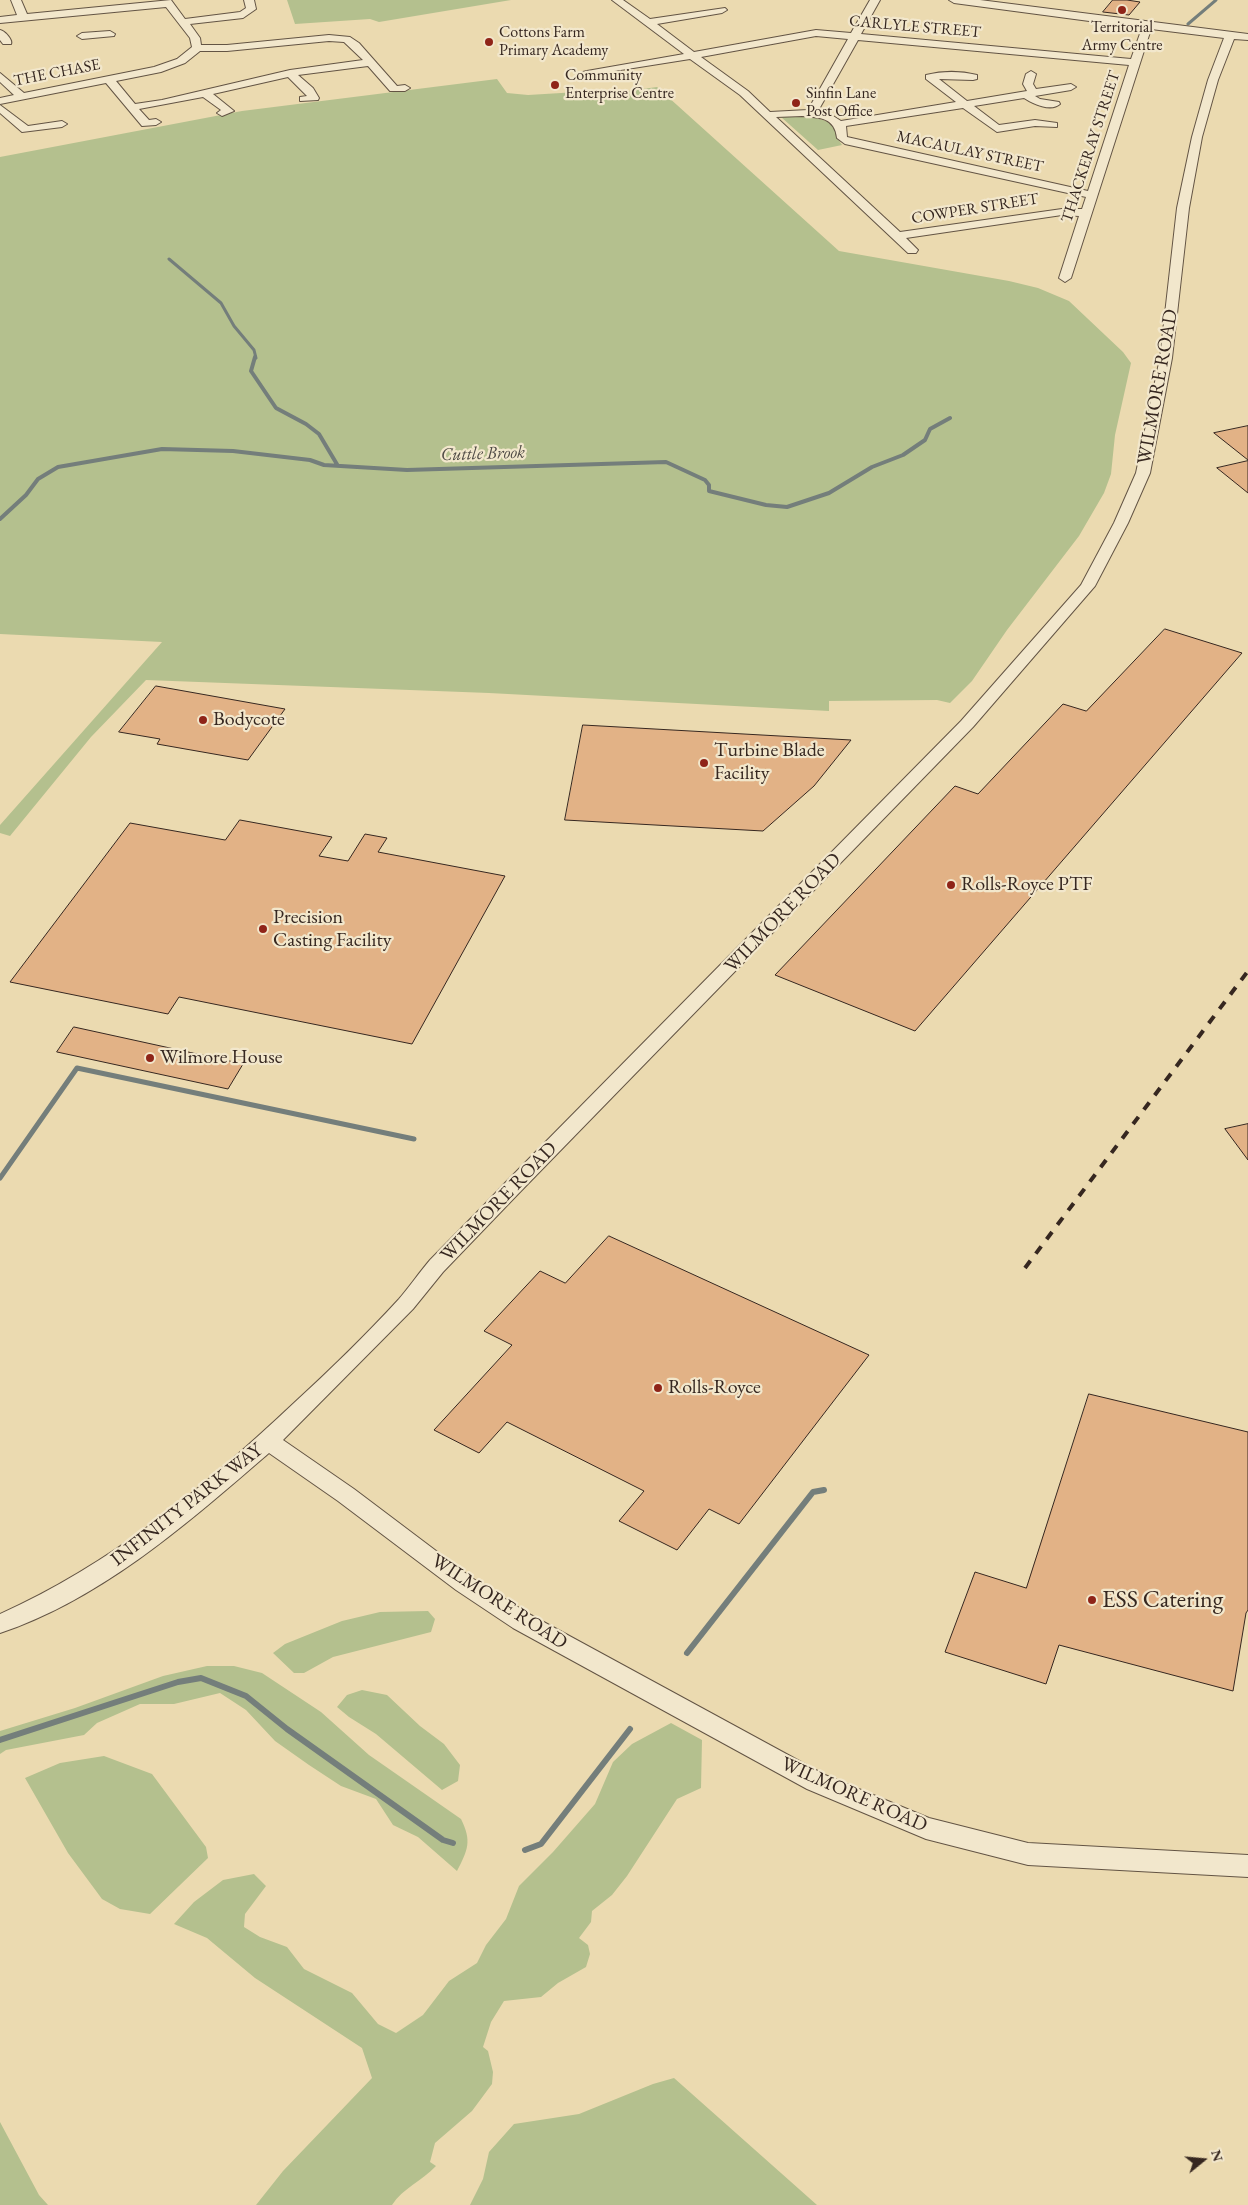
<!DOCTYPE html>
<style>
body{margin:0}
#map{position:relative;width:1248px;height:2205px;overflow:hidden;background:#ebdab0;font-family:"EB Garamond",serif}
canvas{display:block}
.north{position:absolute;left:1178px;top:2135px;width:50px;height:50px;-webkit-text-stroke:4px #f2e7cc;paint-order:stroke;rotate:73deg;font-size:14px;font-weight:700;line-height:20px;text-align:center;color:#362720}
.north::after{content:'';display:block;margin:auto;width:18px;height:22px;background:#362720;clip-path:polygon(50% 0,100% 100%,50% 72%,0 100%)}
</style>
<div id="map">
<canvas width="1248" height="2205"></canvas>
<div class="north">N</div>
</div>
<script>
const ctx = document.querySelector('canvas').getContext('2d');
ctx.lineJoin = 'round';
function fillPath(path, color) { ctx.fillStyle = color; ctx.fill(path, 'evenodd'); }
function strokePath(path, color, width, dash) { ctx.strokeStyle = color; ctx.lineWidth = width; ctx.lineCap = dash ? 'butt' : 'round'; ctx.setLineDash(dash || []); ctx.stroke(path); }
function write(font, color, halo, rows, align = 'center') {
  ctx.font = font + ' "EB Garamond",serif'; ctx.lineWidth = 4.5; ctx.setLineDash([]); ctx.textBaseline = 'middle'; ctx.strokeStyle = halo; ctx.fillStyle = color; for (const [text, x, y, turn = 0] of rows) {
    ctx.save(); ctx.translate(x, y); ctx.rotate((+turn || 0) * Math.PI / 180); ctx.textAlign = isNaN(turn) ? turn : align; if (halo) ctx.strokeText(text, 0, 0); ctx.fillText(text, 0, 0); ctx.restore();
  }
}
const green = new Path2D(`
 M287,0H511L379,22L370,19L295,24Z
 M497,79L507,93L528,95L611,90L614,93L657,87L839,251L1009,281L1038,288L1069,301L1123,352L1131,363L1115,435L1111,474L1104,493L1079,536L1007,630L972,681L950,703L937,700L829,701V711L489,693L146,680L91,737L10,836L0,833V825L162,642L0,634V157L242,111Z
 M810,116L829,122L837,131L836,136L842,145L818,150L781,117Z
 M428,1611L435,1619L431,1632L333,1657L304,1673H294L273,1653L285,1644L342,1621L380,1612Z
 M207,1666H234L262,1673L321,1712L369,1755L461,1819C472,1841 468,1850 457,1871L418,1837L393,1825L376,1799L341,1786L309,1765L275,1741L246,1710L220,1693L174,1704H140L97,1723L84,1735L6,1750L0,1754V1731L75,1708L163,1676Z
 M362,1690L387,1695L420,1726L444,1744L460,1765L458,1781L442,1790L376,1734L349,1717L337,1707L347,1695Z
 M671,1723L702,1740L701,1788L677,1799L627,1876L612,1895L592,1911L591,1922L579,1938L588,1945L590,1954L586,1967L558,1983L541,1997L504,2001L491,2022L483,2047L488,2051L493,2072L492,2084L472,2111L435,2143L430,2162L436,2166C422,2181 403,2188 392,2205H256L283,2171L372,2078L362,2048L255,1978L207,1938L174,1924L194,1902L223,1880L254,1874L266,1886L245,1914L244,1927L260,1937L287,1947L304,1969L352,1993L378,2024L396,2033L423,2015L449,1981L477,1963L486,1945L506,1919L519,1886L553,1852L595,1804L613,1762L632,1744Z
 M104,1756L152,1774L206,1847L208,1858L150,1914L120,1909L102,1899L68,1853L25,1778L60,1763Z
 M674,2078L817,2205H470L483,2179L489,2152L514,2124L579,2114L653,2084Z
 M0,2122L39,2195L48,2205H0Z`);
const streamFar3 = new Path2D(`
 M1188,24L1216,0
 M169,259L221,303L234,326L254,350L256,358`);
const streamFar2 = new Path2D(`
 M255,357L251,371L276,408L306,424L319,434L338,466
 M0,519L26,495L38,479L58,467L162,449L233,451L310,460L324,465L407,470L666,462L705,480L709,485V491L766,505L787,507L829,493L872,467L903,455L925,440L930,429L950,418`);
const streamFar1 = new Path2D(`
 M0,1178L77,1068L414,1139`);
const stream = new Path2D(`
 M687,1653L813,1492L824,1490
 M0,1740L178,1682L201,1678L246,1696L287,1729L443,1840L453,1843
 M525,1850L541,1844L630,1729`);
const building = new Path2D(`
 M1113,0H1127L1140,2L1129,15L1103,12Z
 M1248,426V460L1214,433Z
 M1248,461V493L1217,468Z
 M1165,629L1242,653L915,1031L775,975L955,786L978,794L1063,704L1086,711Z
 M156,686L285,709L248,760L157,744L160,739L119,732Z
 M583,725L851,740L814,786L763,831L565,820Z
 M240,820L332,837L319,856L348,861L365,834L387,838L378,852L505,876L412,1044L179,997L168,1014L10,982L130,823L225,840Z
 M74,1027L243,1064L228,1089L57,1052Z
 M1248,1124V1160L1225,1129Z
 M609,1236L869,1355L739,1524L709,1509L677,1550L619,1521L644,1491L507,1422L479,1453L434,1430L512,1345L484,1331L540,1271L565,1283Z
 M1089,1394L1248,1432V1610L1246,1613L1233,1691L1059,1645L1046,1684L945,1652L975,1572L1026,1588Z`);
const minor = new Path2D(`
 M11,0H21L27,14L171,0L185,19L240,12L246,8L244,0H254L256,9L243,18L190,24L200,38L201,45H227L329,35L350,37L359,43L397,86L405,85L410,88L405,91H390L368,66L298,75L313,88L319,98L318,100L300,101V97L307,96L288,77L213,94L234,111L222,116L217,113L221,110L203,97L139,109L149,120L156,119L161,122L156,125L142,126L106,83L0,104V98L14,95L0,82V73L24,93L154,67L177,59L192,47L190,38L166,7L0,23V17L17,15ZM329,41L344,42L363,60L290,70L162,100L135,104L116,81L161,72L185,63L200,51H227Z
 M612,0H623L650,19L725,8L727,10L722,13L657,24L694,52L816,30L851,33L870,0H880L861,34L1131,59L1142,28L954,3L949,0H980L1248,34V40L1234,39L1218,80L1202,137L1189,208L1172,358L1150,473L1128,523L1095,586L973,727L518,1194L443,1272L413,1309L283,1440L354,1489L472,1578L529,1614L825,1775L929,1818L1028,1843L1248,1855V1877L1028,1865L926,1839L807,1789L513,1628L456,1590L338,1501L269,1453C189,1522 102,1599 0,1633V1614C112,1564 206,1486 294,1403C330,1370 366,1335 399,1299C410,1286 419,1273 430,1260C454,1235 480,1210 504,1184L961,721L1081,585L1114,523L1136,473L1160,358L1177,208L1192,137L1208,80L1224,38L1151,29L1071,278L1065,282L1059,278L1079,216L1062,215L906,238L918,250L916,253H908L740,95L690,59L583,76V72L587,71L684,54ZM816,36L848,39L808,110L770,112L748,91L701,57ZM858,40L1129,65L1088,191L847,137L846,126L963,108L997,132L1035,126L1057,127V123L1035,120L999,125L974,106L1024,98C1033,104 1051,112 1060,104L1059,102L1040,99L1035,96L1071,90L1076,87L1071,84L1036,89L1033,84L1036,74L1031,71L1026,74L1023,84L1027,91L967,101L939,79L973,80L977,79V75C961,71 942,71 926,75V79L956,102L841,121L830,114L818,111ZM802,116C820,117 835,118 837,138L845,144L1086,197L1082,209H1062L900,232L776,117Z
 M0,30C5,31 13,40 11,44H3L0,40Z
 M110,31L115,34L114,36L82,39L77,36L82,33Z
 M0,105L28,126L62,121L67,124L62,127L22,132L0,113Z`);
const rail = new Path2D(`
 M1025,1268L1248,971`);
const markers = [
 [1122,10,5,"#8f2418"],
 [489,42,5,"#8f2418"],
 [555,85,5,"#8f2418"],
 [796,103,5,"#8f2418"],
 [203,720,5,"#8f2418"],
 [704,763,5,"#8f2418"],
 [951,885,5,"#8f2418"],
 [263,929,5,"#8f2418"],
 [150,1058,5,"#8f2418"],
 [658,1388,5,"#8f2418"],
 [1092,1600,5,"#8f2418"]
];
const farStreetnames = [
 ["CARLYLE STREET",915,27,5],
 ["THE CHASE",57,73,-11],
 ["THACKERAY STREET",1091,147,-72],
 ["MACAULAY STREET",970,152,12],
 ["COWPER STREET",975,209,-9]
];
const farPoinames = [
 ["Territorial",1122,28,"center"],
 ["Army Centre",1122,46,"center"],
 ["Cottons Farm",499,33],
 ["Primary Academy",499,51],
 ["Community",565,76],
 ["Enterprise Centre",565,94],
 ["Sinfin Lane",806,94],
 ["Post Office",806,112]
];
const farWaternames = [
 ["Cuttle Brook",483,454,-2]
];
const streetNames = [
 ["WILMORE ROAD",1158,387,-80],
 ["WILMORE ROAD",783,913,-46],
 ["WILMORE ROAD",499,1202,-46],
 ["INFINITY PARK WAY",187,1505,-38],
 ["WILMORE ROAD",499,1602,33],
 ["WILMORE ROAD",854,1795,24]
];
const poiNames = [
 ["Bodycote",213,720],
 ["Turbine Blade",714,751],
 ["Facility",714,774],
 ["Rolls-Royce PTF",961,885],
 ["Precision",273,918],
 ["Casting Facility",273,941],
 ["Wilmore House",160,1058],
 ["Rolls-Royce",668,1388]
];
const nearPoinames = [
 ["ESS Catering",1102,1600]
];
fillPath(green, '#b4c08e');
strokePath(streamFar3, '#747e7b', 3);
strokePath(streamFar2, '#747e7b', 4);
strokePath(streamFar1, '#747e7b', 5);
strokePath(stream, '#747e7b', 6);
fillPath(building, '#e2b286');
strokePath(building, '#362720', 1);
strokePath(minor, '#635444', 2);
fillPath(minor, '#f2e7cc');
strokePath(rail, '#362720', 4, [9, 9]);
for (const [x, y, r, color] of markers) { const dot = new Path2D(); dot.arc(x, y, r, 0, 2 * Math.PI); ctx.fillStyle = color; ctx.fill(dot); strokePath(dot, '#f2e7cc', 2); }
write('16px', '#362720', '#f2e7cc', farStreetnames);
write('16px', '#362720', '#f2e7cc', farPoinames, 'left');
write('italic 18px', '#504b46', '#f2e7cc', farWaternames);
write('20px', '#362720', '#f2e7cc', streetNames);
write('20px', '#362720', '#f2e7cc', poiNames, 'left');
write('24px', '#362720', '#f2e7cc', nearPoinames, 'left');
</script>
